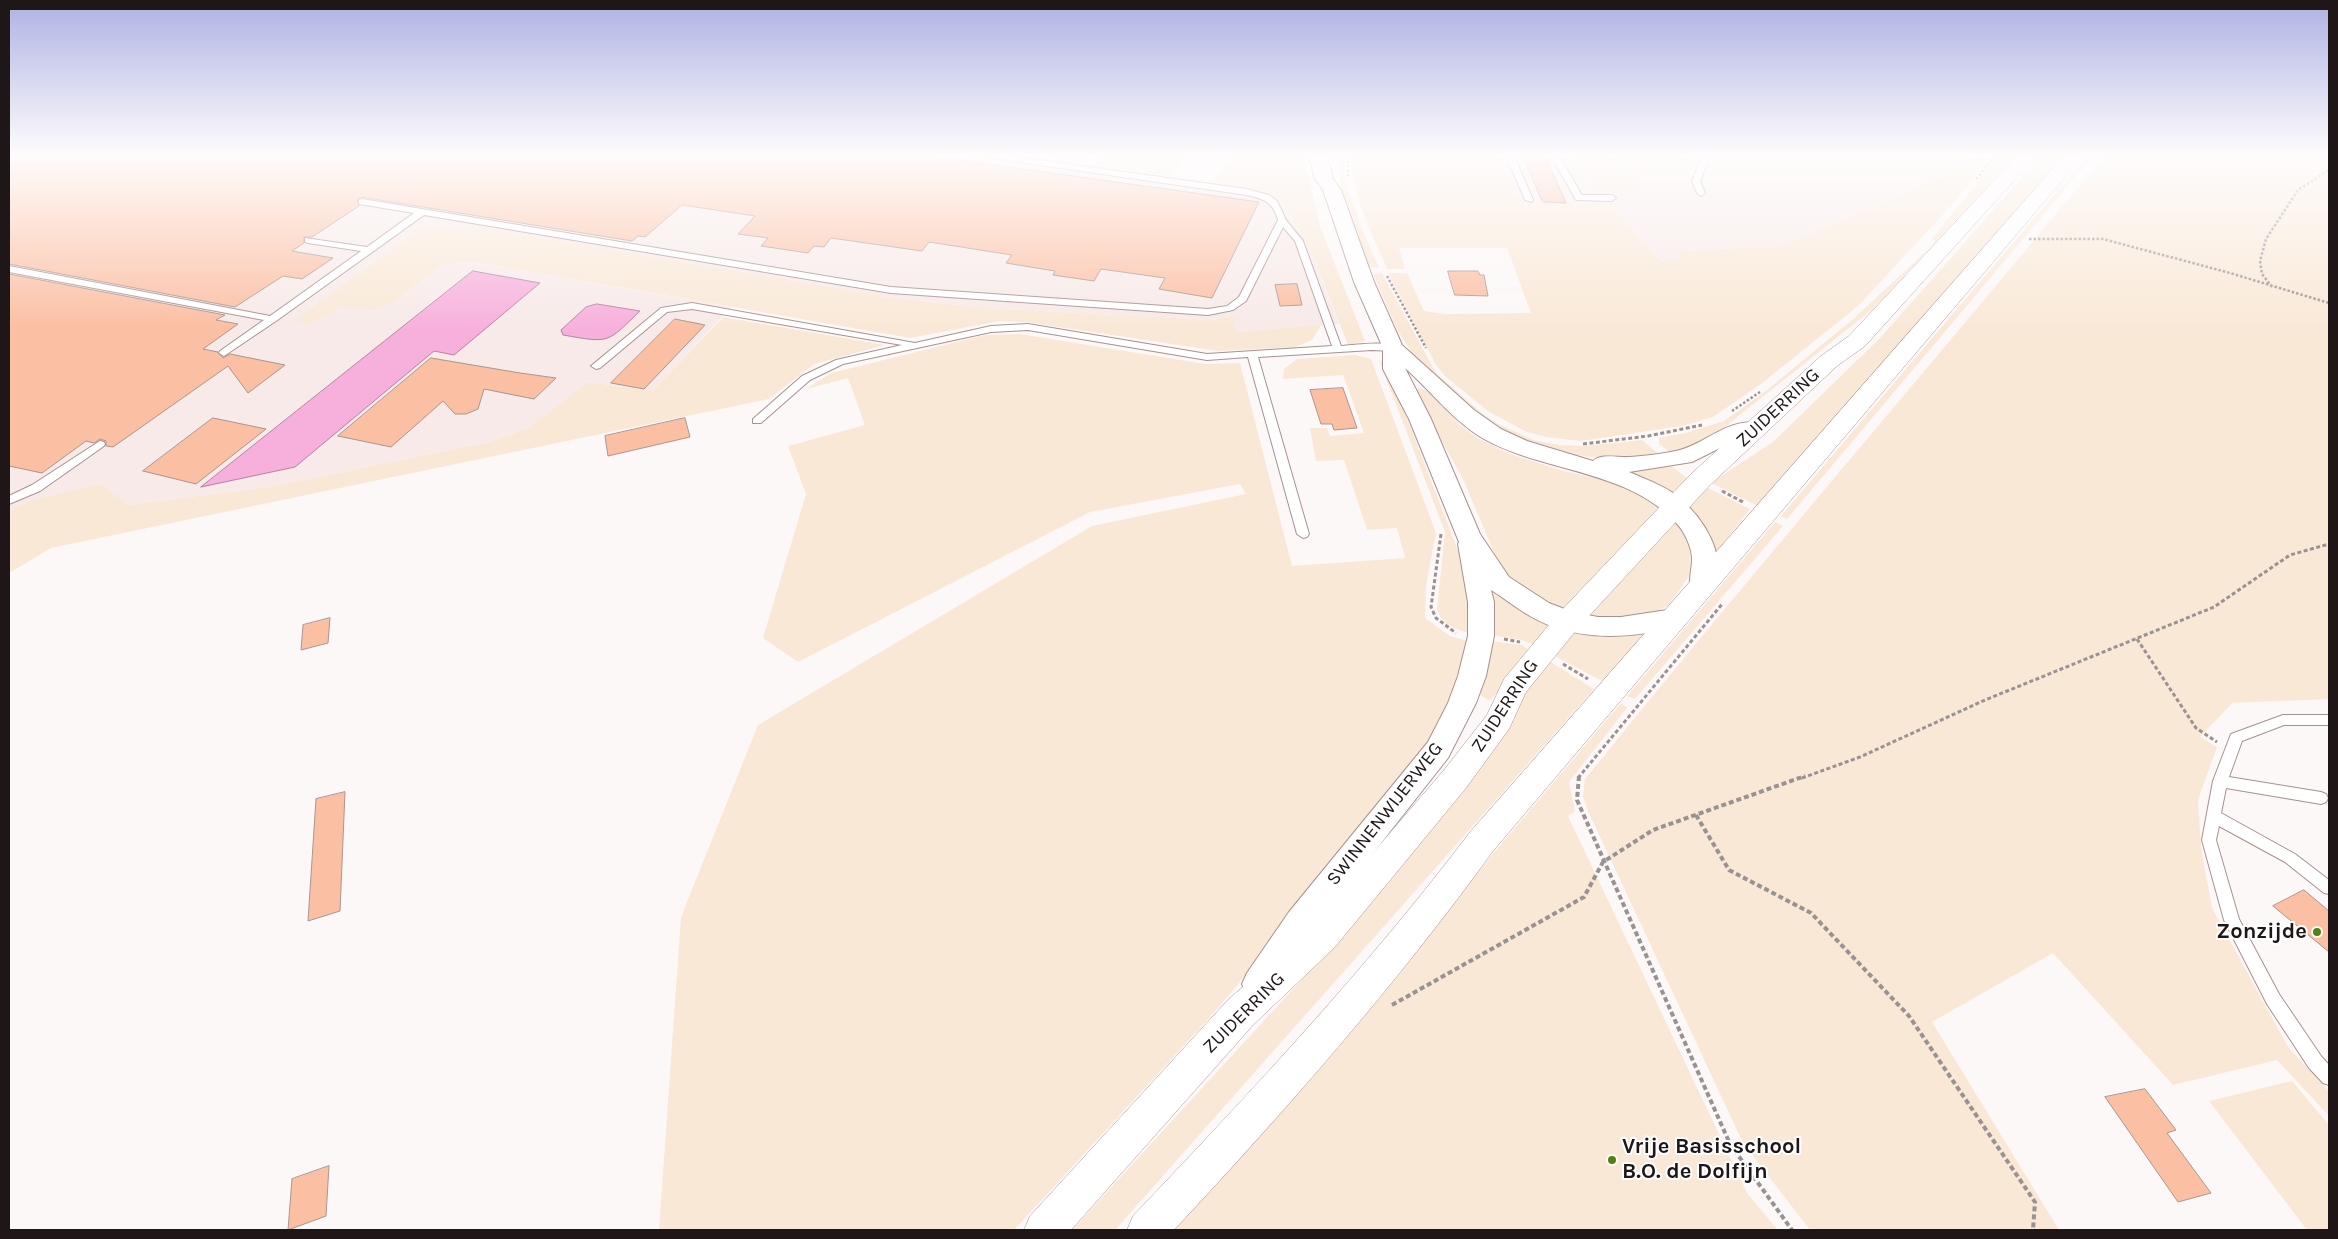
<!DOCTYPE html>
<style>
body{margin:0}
#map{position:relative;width:2338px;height:1239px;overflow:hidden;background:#fdf8f8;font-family:Karla,sans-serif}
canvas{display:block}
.frame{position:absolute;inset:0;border:10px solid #1f1717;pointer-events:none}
</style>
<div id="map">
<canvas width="2338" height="1239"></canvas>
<div class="frame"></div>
</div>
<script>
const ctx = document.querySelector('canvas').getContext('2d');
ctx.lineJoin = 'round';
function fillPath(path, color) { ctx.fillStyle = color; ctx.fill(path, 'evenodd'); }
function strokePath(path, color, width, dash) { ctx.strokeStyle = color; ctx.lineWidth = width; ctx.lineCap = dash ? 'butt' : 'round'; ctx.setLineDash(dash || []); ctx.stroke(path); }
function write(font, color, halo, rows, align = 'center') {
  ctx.font = font + ' Karla,sans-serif'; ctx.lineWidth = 4; ctx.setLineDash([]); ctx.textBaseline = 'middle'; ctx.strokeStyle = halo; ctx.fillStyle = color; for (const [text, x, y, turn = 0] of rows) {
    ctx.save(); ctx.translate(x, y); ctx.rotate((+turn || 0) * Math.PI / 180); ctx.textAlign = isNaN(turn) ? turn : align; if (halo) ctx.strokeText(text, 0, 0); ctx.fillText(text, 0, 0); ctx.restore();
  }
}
const built = new Path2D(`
 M9,156H1027L1265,191L1284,202L1292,213L1313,256L1339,324L1235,332L1232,315L1213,320L985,308L886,297L423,228L311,324L339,306L373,309L396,301L436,269L448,264L470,261L731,307L652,391L588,382L526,429L489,442L268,487L128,505L100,484L9,511Z
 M1500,156H1571L1598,192L1636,190L1610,156H1955L1965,161L1966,167L1777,247L1678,250L1682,259L1660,261L1610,202L1518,204Z`);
const green = new Path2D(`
 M1090,156H1185L1172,176L1094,166L1099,159L1089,157Z
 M1230,156H1304L1320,226L1365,341L1348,345L1313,256L1284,202L1265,191L1214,183Z
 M1339,156H1345V177L1361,226L1379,268L1369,267C1355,231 1337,196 1339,156Z
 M1351,156H1500L1519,204L1610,202L1660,261L1681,259L1678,250L1777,247L1966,167L1964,156L1989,158L1950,207L1859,305L1761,384L1713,417L1682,426L1581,441L1546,437L1527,432L1489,412L1446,377L1436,365L1388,273H1407L1424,311L1445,314L1531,313L1507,248H1399L1405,269H1387C1372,233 1352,196 1351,156Z
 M1571,156H1610L1637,190L1598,192Z
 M1616,156H1691L1635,180Z
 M1998,156H2015L1874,308L1711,438L1673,455L1659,444V438L1685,433L1724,421L1767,390L1852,320L1936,242L1932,239Z
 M2041,156H2062L1758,506L1711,483L1774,441L1881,337Z
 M2087,156H2093L1787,519L1781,516Z
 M2104,156H2329V699L2232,703L2200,737L2217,747L2198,800L2201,848L2212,908L2288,1047L2329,1091V1116L2277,1060L2173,1085L2053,953L1932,1022L2059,1230H1810L1743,1143L1587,809L1583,796L1585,779C1755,569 1932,364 2104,156Z
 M422,228L494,230L886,297L985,308L1213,320L1232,315L1236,332L1321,325L1312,340L1295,347L1218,351L1026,322L1000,321L910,338L470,261L448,264L436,269L396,301L373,310L339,307L311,324L294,321Z
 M1382,273L1436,373L1483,414L1498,424L1534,440L1559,445L1585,446L1642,440L1661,456L1623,461L1560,453L1537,446L1488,424L1428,373L1414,356L1398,331L1373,274Z
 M723,317L885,345L814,364L769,399L51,548L9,573V511L36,499L101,484L128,505L268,487L489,442L526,429L588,382L652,391Z
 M1020,334L1205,364L1240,363L1292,566L1405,558L1397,528L1367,530L1344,460L1316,461L1310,428H1327L1330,436L1364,433L1343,375L1283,379L1284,369L1297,359L1355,355L1371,359L1436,533L1426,585L1425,618L1450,636L1471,642L1467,670L1430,746L1284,930L1211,1016L1014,1230H659L681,917L758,725L1092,526L1246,494L1240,484L1090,512L798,662L763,638L806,494L788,446L865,425L848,378L806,389L831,373L985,335Z
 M1379,360L1386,364L1459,553L1469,584L1472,633C1456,631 1443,625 1437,610L1445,532Z
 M1419,388L1431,392L1461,426L1478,438L1510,454L1564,471L1614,482L1664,507L1566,612L1536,599L1516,585L1499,564L1463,479L1439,436L1420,406L1416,392Z
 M1671,466L1690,480L1670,498L1627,471Z
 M1706,487L1750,509L1716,552L1684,509Z
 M1675,517L1691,546L1689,576L1669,605L1645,618H1581Z
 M1775,522L1783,526L1635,699L1627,696Z
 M1493,588L1555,624L1536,646L1522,640L1491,635L1489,590Z
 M1574,626L1617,635L1645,634L1602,681L1553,655Z
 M1492,641L1522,645L1531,651L1492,699L1488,700L1480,695Z
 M1549,661L1594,689L1115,1230H1072L1315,965L1505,731L1529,687Z
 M1621,703L1627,708L1569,782L1575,811L1568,816L1747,1193L1778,1230H1174Z
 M2292,1081L2329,1125V1230H2307L2209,1101Z`);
const water = new Path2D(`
 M473,271L540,283L454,355L434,351L295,467L201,487Z
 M597,304L640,311C606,344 610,343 563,335L561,330L586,307Z`);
const building = new Path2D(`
 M9,156H931L1259,202L1212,298L1159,289L1165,278L1101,269L1094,281L1053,275L1055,271L1006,263L1012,255L929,242L922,251L831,238L824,247L814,246L808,253L761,246L768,238L738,234L755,216L682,205L645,237L638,236L632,241L361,197L357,200L359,206L312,237H304V243L292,251L333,258L302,279L283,276L235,307L9,264Z
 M1523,156H1545L1566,203L1543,202Z
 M1448,271H1478L1480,275H1484L1488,296L1455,295Z
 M9,274L225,315L216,320L238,324L203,349L218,352L223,358L230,354L285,365L248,393L228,366L113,447L106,446V441L100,439L94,443L86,441L42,473L9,466Z
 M1297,284L1302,305L1280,306L1275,285Z
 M675,319L705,325L644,389L611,383Z
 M431,358L520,373L556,378L534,399L484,389L478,409L466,414H455L443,401L391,447L338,436Z
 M1343,388L1357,428L1334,430L1332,424H1321L1310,390Z
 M213,418L266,429L196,484L143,471Z
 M685,418L690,437L608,456L605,436Z
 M330,618L328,643L301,650L303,625Z
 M345,792L340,911L308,921L316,799Z
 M2304,890L2329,911V952L2273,906Z
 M2145,1089L2176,1130L2167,1133L2211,1193L2178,1202L2105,1097Z
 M329,1166L326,1216L288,1230L292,1179Z`);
const pathFar2 = new Path2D(`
 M1348,156V178
 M1976,179L1995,156
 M2029,239H2103L2230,273L2329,303
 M1387,276L1426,348
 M2272,287L2262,274L2260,261L2266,239L2298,190L2329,170
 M1732,411L1760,392`);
const pathFar1 = new Path2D(`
 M1583,444L1648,436L1702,425
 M1722,491L1743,502
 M1441,534L1431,607L1436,618L1456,633
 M1504,639L1520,642
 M2137,639L2196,728L2217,742
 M1563,664L1588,679
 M1578,778L1723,603
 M1802,778L1860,757L1985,700L2214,607L2290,555L2329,544`);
const path = new Path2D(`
 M1579,776L1577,800L1730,1144L1792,1230
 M1696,815L1729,870L1811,913L1909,1016L2035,1202L2033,1230
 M1392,1005L1584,897L1603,862L1653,830L1805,776`);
const service = new Path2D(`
 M987,156H1009L1247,189L1269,195L1277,201L1286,220L1303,241L1341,346C1355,345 1389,340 1398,348L1393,351L1372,350L1258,357L1309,534L1307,537L1303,538L1297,534L1248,357L1207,360L1028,330L991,332L843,364L810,380L761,423H753V419L802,376L836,360L902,345L692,309L667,312L600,368L596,369L591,366L661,308L692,303L915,343L991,326L1028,324L1207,354L1332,346L1295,241L1283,227L1246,301L1233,310L1208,315L891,293L424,215L276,321L224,356L219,353L220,351L264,320L9,272V266L270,316L361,251L308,243L305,242V238L367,247L414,213L359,204V200L362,199L891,287L1208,309L1227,306L1239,297L1278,220C1273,202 1264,199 1247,195L991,158Z
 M1506,156H1514L1533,200L1532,202L1525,200Z
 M1551,156H1559L1582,195H1612L1616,198L1612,201L1576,200Z
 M1702,156H1710L1700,181L1705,193L1701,196L1697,193L1692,181Z
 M100,441L104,442L105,444L104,446L40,491L9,504V496L32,485Z
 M2283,715H2329V725H2284L2242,741L2229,777L2321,792L2326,794L2328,798L2326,802L2321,804L2226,788L2221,813L2295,854L2329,880V894L2324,893L2285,862L2219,826L2216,840L2239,919L2279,994L2321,1056L2329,1065V1085L2323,1083L2309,1068L2267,1004L2224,920L2202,840L2213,781L2231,734Z`);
const minor = new Path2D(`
 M1309,156H1327L1333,179L1341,190L1374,282L1402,345L1474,410L1501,429L1527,441L1593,461C1602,453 1618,458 1630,457C1645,456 1661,454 1676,451C1706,445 1729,415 1763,424L1766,429L1763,434L1738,439L1692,462L1629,472C1645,479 1663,485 1677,496C1703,517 1731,558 1711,592L1702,595L1693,592C1687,582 1692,571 1692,559C1692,548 1685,533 1678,525C1629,469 1545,473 1484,439C1453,421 1431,391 1405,368L1431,419L1480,534L1509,577L1549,603L1572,612L1598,617H1621L1674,609L1683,611L1687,618L1683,625C1634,639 1576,643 1530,616C1516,608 1504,598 1491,590L1494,602V636L1486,676L1476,703L1448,758L1311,932L1271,995L1259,999L1247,995L1242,984L1247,973L1289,912L1428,742L1448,703L1458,676L1468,636V602L1458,544L1459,542L1409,419L1383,369V348L1354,282L1323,190L1315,179Z`);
const secondary = new Path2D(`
 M2017,156H2036L1865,346L1837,366L1709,486L1578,628L1526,692L1509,729L1466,788L1335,947L1253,1025L1071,1230H1024L1030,1216L1227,1001L1311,925L1444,770L1487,715L1504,679L1558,614L1691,474L1821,356L1849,336Z
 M2064,156H2083L1493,851C1396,985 1287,1109 1174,1230H1127L1133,1216C1251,1092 1367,968 1471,831Z`);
const markers = [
 [2317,932,5,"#528212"],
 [1612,1160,5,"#528212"]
];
const streetNames = [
 ["ZUIDERRING",1778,408,-43],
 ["ZUIDERRING",1505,706,-57],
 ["SWINNENWIJERWEG",1385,814,-52],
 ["ZUIDERRING",1244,1013,-45]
];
const nearPoinames = [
 ["Zonzijde",2307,932],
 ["Vrije Basisschool",1622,1147,"left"],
 ["B.O. de Dolfijn",1622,1172,"left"]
];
fillPath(built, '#f7eae8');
fillPath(green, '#f9e8d6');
fillPath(water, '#f7b0dc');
strokePath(water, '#b682a1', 1);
fillPath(building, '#fbbfa3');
strokePath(building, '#aa968e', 1);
strokePath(service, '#a7918f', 2);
strokePath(minor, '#a7918f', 2);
strokePath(secondary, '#a7918f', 1);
strokePath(pathFar2, '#999292', 2.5, [2.5, 2]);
strokePath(pathFar1, '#999292', 3, [4, 2.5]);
strokePath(path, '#999292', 4, [5, 3]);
fillPath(service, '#fff');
fillPath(minor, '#fff');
fillPath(secondary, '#fff');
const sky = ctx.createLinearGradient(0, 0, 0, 330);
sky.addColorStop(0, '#aeb2e3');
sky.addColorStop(0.47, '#fefcfc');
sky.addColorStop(1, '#fefcfc00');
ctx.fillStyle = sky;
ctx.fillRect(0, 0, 2338, 330);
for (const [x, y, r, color] of markers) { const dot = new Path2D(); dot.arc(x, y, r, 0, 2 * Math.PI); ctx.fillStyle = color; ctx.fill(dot); strokePath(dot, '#fff', 2); }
write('19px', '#1f1717', '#fff', streetNames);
write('bold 22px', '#1f1717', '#fff', nearPoinames, 'right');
</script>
